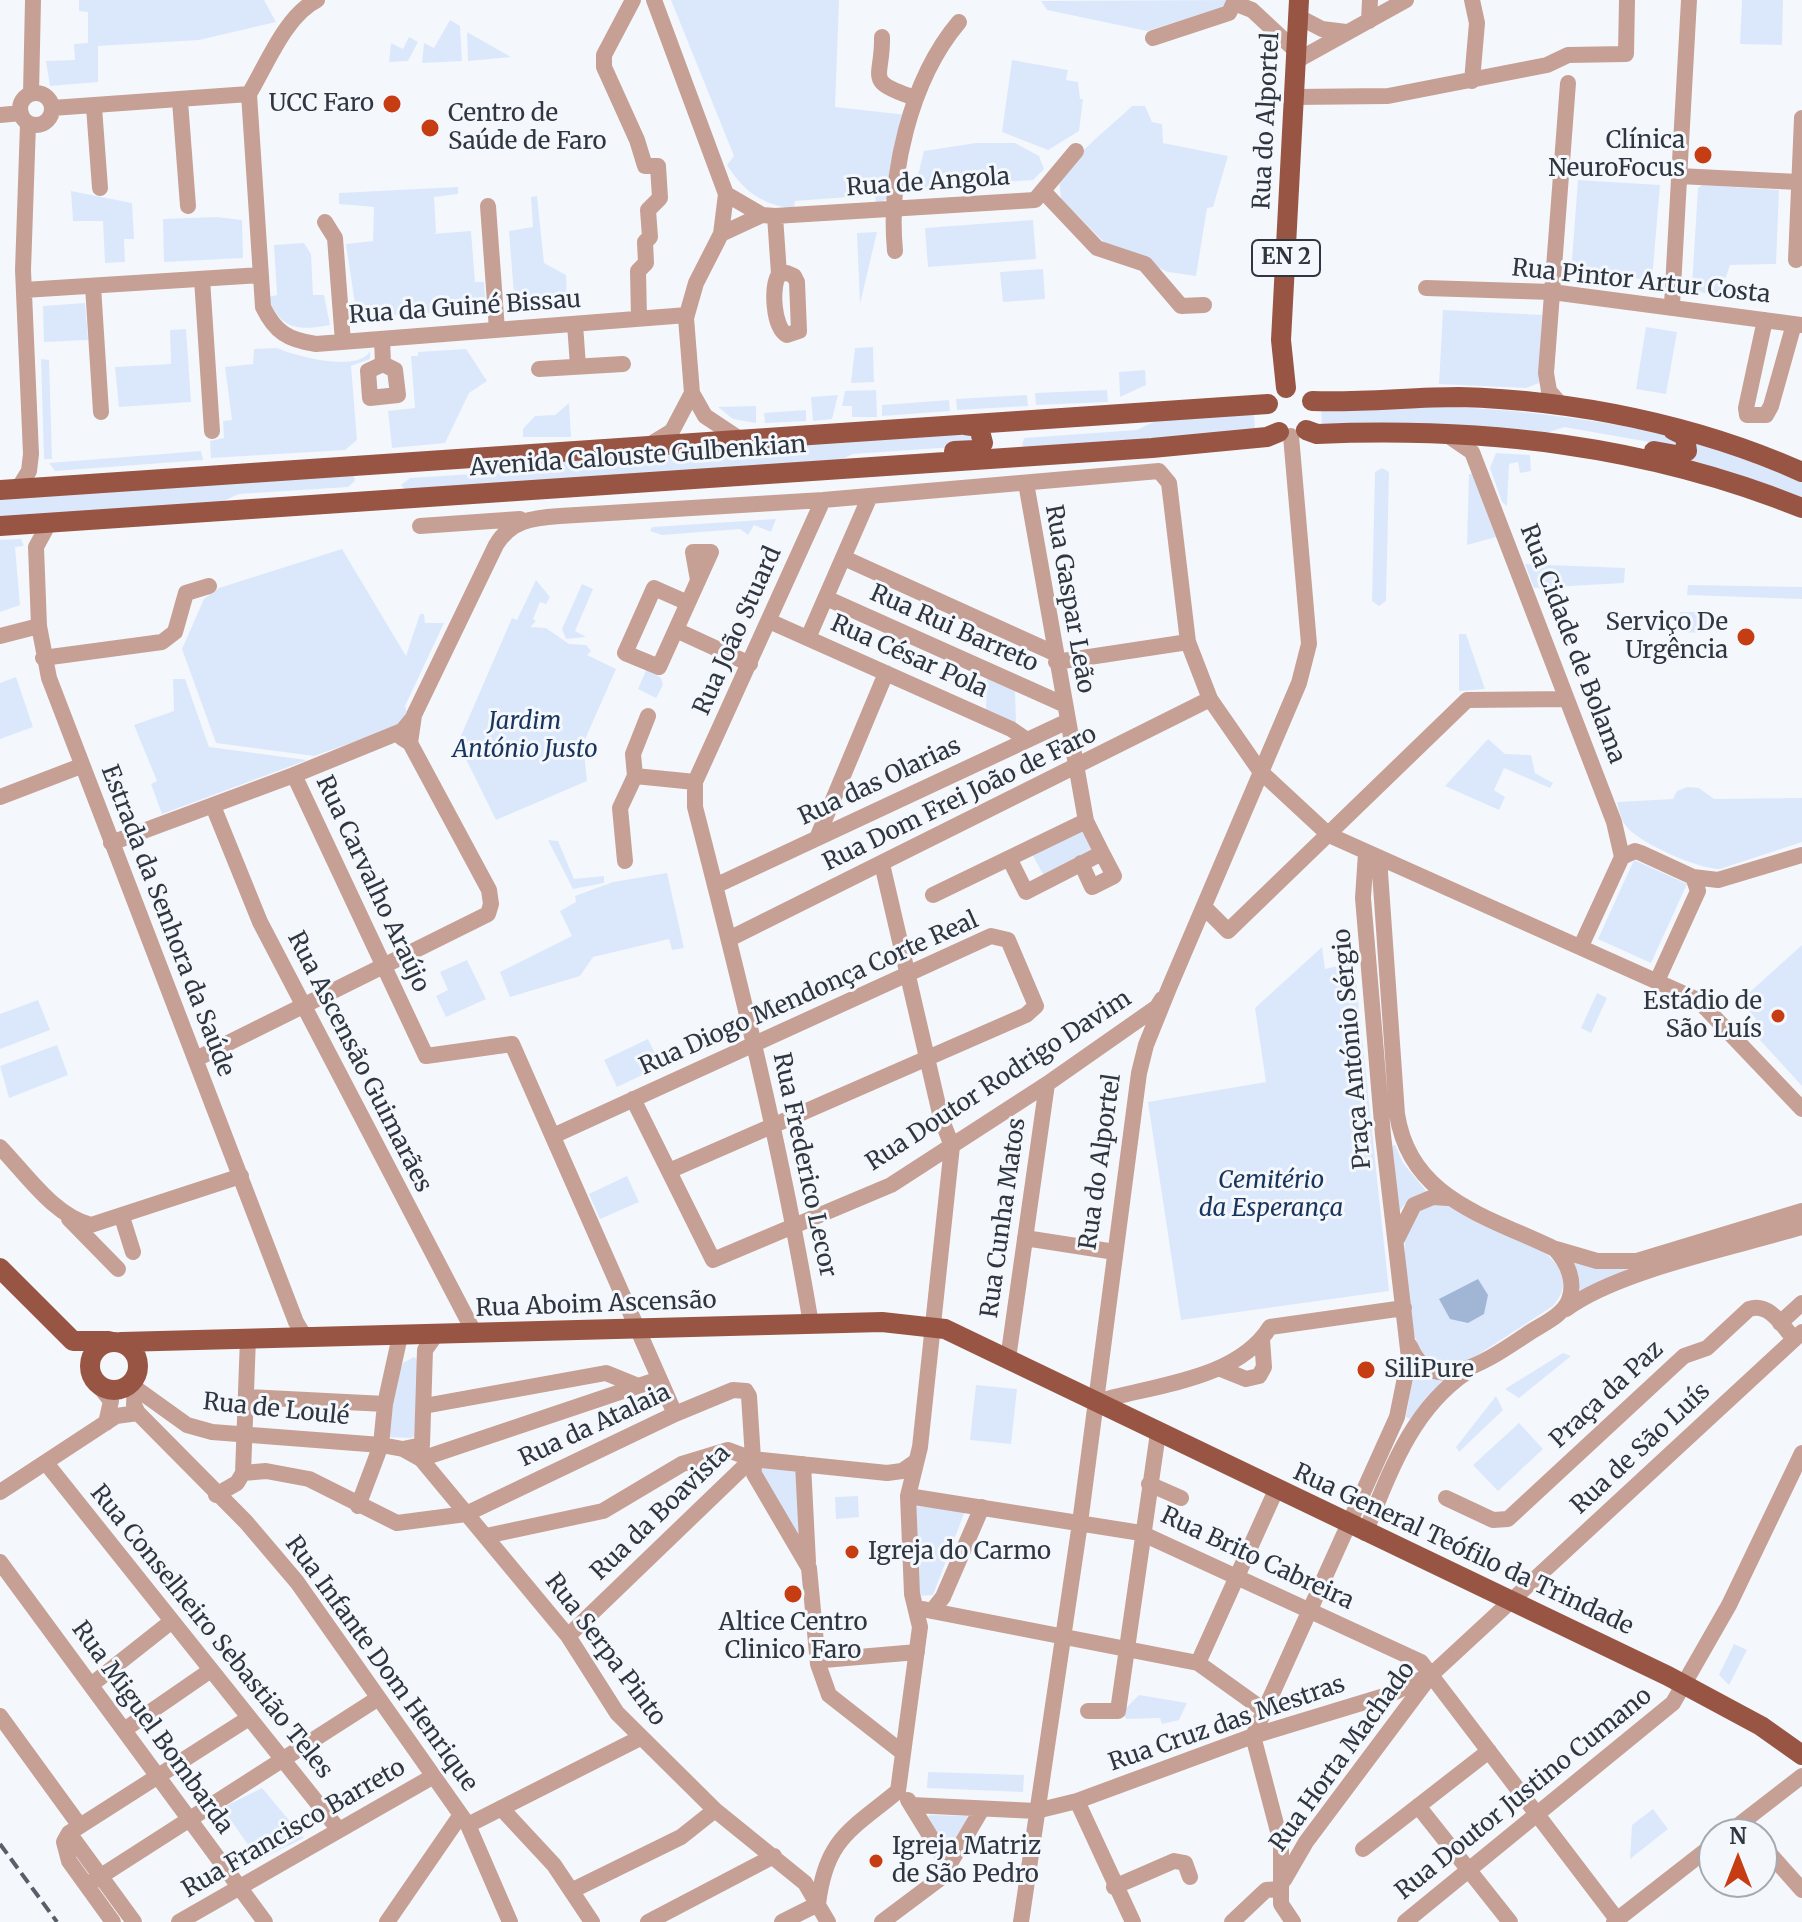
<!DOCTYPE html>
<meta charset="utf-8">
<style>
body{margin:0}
#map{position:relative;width:1802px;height:1922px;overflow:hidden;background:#f4f8fd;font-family:Merriweather,serif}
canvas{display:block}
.north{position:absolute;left:1698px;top:1818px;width:80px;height:80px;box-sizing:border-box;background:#f4f8fd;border:2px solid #a5aab1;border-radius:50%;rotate:0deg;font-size:22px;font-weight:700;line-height:32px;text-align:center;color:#2f3640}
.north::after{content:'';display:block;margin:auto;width:28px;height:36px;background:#c63d13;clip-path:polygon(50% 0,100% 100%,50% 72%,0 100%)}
</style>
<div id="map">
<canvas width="1802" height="1922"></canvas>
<div class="north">N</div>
</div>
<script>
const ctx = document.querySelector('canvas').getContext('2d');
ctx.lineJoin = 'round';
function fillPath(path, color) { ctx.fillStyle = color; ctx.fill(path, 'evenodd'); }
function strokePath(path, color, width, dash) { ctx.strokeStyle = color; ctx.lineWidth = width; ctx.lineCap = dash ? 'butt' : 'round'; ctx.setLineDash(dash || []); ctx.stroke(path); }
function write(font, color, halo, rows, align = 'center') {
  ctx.font = font + ' Merriweather,serif'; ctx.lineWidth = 6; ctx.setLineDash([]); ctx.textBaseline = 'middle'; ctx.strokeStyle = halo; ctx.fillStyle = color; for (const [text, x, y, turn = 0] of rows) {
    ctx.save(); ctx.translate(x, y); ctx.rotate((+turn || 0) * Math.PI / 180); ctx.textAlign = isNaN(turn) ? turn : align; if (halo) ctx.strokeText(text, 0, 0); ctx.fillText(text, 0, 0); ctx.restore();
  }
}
const green = new Path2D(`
 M79,0H264L276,22L199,40L98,46V82L50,86L46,61L75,60L74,44L88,43V12L79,11Z
 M671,0H839L835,107L907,115L887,199L876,204L875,195L795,201L794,209C762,204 745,193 727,165L734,156Z
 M1228,0L1225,7L1147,31L1047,10L1041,1Z
 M1742,0H1783L1782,45L1740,44Z
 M450,20L460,26L462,61L422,63L424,43L434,48Z
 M467,32L511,57L468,61Z
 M409,37L418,42L408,61L389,62L391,43L403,49Z
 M1012,60L1068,70L1066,80L1078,82L1080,99H1083L1079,131L1048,150L1002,132Z
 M1132,106H1145L1152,122L1162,124L1163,143L1228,156L1213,207L1207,208L1196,276L1168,272L1107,245L1061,199L1059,179C1078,151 1107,130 1132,106Z
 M976,143H1015L1039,156L1044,169L1033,180L920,188L916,183L924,151Z
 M1578,180L1660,185L1652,280L1571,273Z
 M1702,185L1779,190L1776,264L1730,265L1720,295L1697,292L1692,286L1698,188Z
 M458,187V194L434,197L436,233L431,234L471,231L475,282H484L486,310L357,317L346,244L373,241L374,207L339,204V193Z
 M71,191L132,203L134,239H124L125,262L105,263L103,221H73Z
 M537,196L544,263L566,275L567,304L515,307L509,231L533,227L531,197Z
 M216,217L242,220L243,258L164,262L163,219Z
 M1033,220L1036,259L928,267L925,228Z
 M877,232L860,304L857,233Z
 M304,243L311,254L313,295H324L330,325C299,331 280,330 268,297L277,295L274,245Z
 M1043,269L1045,299L1003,302L1000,272Z
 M85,303L88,340L44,342L43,306Z
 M1443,310L1542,315L1539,383L1526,388L1439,384Z
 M1646,327L1677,332L1666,394L1636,389Z
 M186,329L191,402L119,407L115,367L171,364L170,330Z
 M873,347L874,382L851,383L855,348Z
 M277,348C295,356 358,373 370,351V359L351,366L357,440L345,450L211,458L210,441L224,438L223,421L232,420L225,367L253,364L254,349Z
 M466,349L487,381L469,393L445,443L392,448L388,411L415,408L411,356H418V352Z
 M41,359L49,360L52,459H44Z
 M1145,370L1146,385L1120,397L1119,372Z
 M876,390L877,417H852V406H842L845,391Z
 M1107,390L1108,402L1036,405L1035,393Z
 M838,395L832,419L813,421L811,397Z
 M1027,395L1028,406L957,410L956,399Z
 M949,400L950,411L882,416V405Z
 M569,403L571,437H523V429L535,416L555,415Z
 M1415,405C1503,408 1587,417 1673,436L1678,447L1564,427L1547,433L1448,424L1322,425L1321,408Z
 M756,406V423L733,419L718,407Z
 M806,410V421L765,423L764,413Z
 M1254,413L1255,431L1025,448L1022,445L1024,438L1137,430L1155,421Z
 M963,434L975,437L969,446L853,454L836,462L406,490L401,485L410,478L520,471L535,463Z
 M1697,442L1802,481V499L1690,462Z
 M201,451L203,460L55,471L49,463Z
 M1496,453L1530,455L1531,471L1520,473L1518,462L1509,464L1507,506L1502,502L1490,468Z
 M1382,468L1389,472L1386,601L1379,606L1372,601L1375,472Z
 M349,474L354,476L355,481L348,487L239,494L221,502L0,517V498Z
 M1469,474H1473L1496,537L1467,545Z
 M776,519L771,532L754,525L748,535L740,529L662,535L650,531L652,527Z
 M21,539L24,546L15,547L20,605L0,612V540Z
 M342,549L406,656L420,614H424L425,623H444L405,706L408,716L399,726L314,756L216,743L182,649L204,599L219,588Z
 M1525,564L1625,568L1624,583L1534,588Z
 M536,580L550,597L546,604L540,602L533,619L536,621L530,627L546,628L569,644L586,645L591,651L587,655L616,669L583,744L587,781L496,820L464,755L468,750L460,738L512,618L517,620Z
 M582,584L593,589L575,631L586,637L566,639L562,629Z
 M1688,585L1802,587V599L1687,595Z
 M1680,612H1707L1706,633L1679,632Z
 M1459,634H1466L1485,689L1459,691Z
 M647,668L661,678L663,685L656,698L638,689Z
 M987,676L1015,689L1016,723L986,710Z
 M16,677L33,727L0,739V683Z
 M173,679H185L209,747L307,760L162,814L151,784L157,781L134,725L174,711Z
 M1488,739L1505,754L1531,755L1535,773L1553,783L1550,788L1504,768L1494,790L1505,797L1499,810L1445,786Z
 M1687,787L1699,788L1714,799L1802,798V842L1720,869C1698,869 1639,843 1626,826C1621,820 1619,810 1617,802L1673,799L1677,791Z
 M1084,825L1098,851L1045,878L1031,852Z
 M548,840L558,841L574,879L604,876V883L573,889Z
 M1634,860L1687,884L1651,963L1598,939Z
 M667,873L684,948L672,950L669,939L593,957L580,976L510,997L500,972L572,936L560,911L576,902L575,896L613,882Z
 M1802,945V1086L1748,1027L1756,1019L1740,1001Z
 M1322,947L1325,969L1354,962L1389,1291L1181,1320L1148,1102L1266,1082L1255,1008Z
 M467,960L486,999L446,1017L436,996L448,990L440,972Z
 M1597,993L1607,998L1591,1033L1581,1028Z
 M38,1000L50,1030L0,1049V1014Z
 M648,1039L661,1066L617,1087L604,1060Z
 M57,1045L68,1075L9,1098L0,1066Z
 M1395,1145L1403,1163L1427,1192L1407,1202L1399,1211L1392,1146Z
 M627,1176L639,1202L600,1219L589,1194Z
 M1436,1204L1449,1205C1481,1220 1599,1256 1553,1306L1467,1362C1454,1366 1437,1367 1426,1357C1406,1339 1404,1254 1405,1228L1422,1208Z
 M1574,1261L1626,1267L1628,1272L1576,1295Z
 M1563,1353L1571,1356L1519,1398L1505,1389Z
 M414,1357L419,1361L417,1433L412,1438L388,1437L385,1404L403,1363Z
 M1415,1363L1448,1378L1410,1419L1406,1417Z
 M976,1385L1017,1389L1011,1444L970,1440Z
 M1496,1396L1503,1410L1459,1452L1456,1447Z
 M1519,1423L1543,1449L1498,1491L1473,1465Z
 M760,1466L796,1469L801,1541L761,1473Z
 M858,1496L859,1517L836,1519L835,1497Z
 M916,1506L965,1511L933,1595L918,1596Z
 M1734,1644L1747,1650L1729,1685L1719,1675Z
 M1139,1695L1187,1703L1179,1720L1162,1724L1160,1718L1127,1719L1121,1713Z
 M928,1772L1024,1775L1023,1792L927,1788Z
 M262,1788L304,1838L259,1860L222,1808Z
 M1653,1809L1668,1829L1630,1859L1632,1825Z
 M930,1815L967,1816L970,1822L949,1852L941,1850L925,1820Z`);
const water = new Path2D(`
 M1478,1279L1488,1295L1484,1314L1468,1323L1450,1319L1439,1299Z`);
const minor = new Path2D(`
 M633,0L604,55V67L637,140L645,166H658L660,198L648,210L650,237L645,242L646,263L638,271L639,318
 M654,0L726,194L721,234L696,283L686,318L692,393L705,416L741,440
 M1472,0L1477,23L1472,81
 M1234,3L1252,10L1297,52
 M1299,17L1322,29L1346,32
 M1369,21L1370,0
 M882,37C883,79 863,81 915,98
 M1153,38L1229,13L1235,0
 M1296,61L1406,0
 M20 109a16 16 0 1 1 32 0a16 16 0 1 1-32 0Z
 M31,94L33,0
 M249,94L263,307C275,332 288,340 316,344L687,315
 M249,94C267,64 286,15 317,0
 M1294,97L1388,96L1547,65L1568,55L1626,54L1627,0
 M180,101L188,206
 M94,107L100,188
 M52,108L249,94
 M0,115L21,113
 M1679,176L1798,182
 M1044,192L1097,248L1145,264L1181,306L1204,305
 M726,194L762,215L775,216L1035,200L1076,151
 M488,206L497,330
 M775,216L779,274
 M325,222L335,238L343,342
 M721,234L762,215
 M895,251C888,176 910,80 959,22
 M1796,260L1802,118
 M787,273L794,276L797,282L799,331L787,335C773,327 771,287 779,274Z
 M202,279L212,431
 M93,286L101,412
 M1426,288L1552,292L1802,325
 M24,290L261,275
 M1672,305L1689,0
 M1765,320L1746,408L1747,415H1766L1771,406L1794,324
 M575,324L578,366
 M382,339L383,364L368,371L370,398L398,395L395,370L383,364
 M539,369L623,364
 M1562,406L1549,391L1546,373L1568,83
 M1447,435L1472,452L1614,822L1622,857
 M649,445L672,431L692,393
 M1026,483L1086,821
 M18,489L29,471L31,454L23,270L28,124
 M49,523L36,547L39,626L49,678L296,1322L305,1337
 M420,526L520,519
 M844,558L1054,653
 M826,598L1063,704
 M688,603L654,588L625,653L659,667L711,552H693L698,580
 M769,621L1011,729L1027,740
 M676,630L750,664
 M0,636L39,626
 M808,638L870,496
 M43,658L162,642L175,632L186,593L209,586
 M1056,662L1188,642
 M412,719L402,731L294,775L426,1056L512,1044L675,1414
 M410,743L414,715L496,545C511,520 532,518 560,516L823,500L1159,471L1169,483L1188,642L1210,699L1260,771L1329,835L1698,1000L1802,1109
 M635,776L695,782
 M0,797L81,766
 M213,806L260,922L475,1334
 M817,838L886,673
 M111,843L294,775
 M1379,858L1397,1114C1410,1199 1487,1216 1555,1249C1567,1262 1576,1281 1569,1300C1562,1317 1540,1325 1526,1335C1495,1355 1433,1402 1410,1346
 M625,861L620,808L635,776L633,754L648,716
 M1081,863L1092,887L1114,876L1102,853
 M882,864L941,1118L952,1146L920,1447L908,1496L912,1594L920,1627L898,1791
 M1693,877L1718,880L1802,855
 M715,886L1066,722
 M933,895L1086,821L1102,853L1026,892L1010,860
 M1205,908L1228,931L1467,700L1566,699
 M729,939L1210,699
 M1581,946L1622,857L1635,851L1641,853L1693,877L1698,891L1657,981
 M196,1059L488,914L491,904L489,890L410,743L402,738
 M633,1099L713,1260L891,1185L1047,1084L1157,1007L1162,999
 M553,1136L991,936L1008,940L1036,1006L1026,1015L669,1171
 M0,1147C26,1174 54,1216 91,1225L241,1176
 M122,1217L133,1252
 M69,1219L118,1269
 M1025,1238L1115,1252
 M1397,1239L1414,1205L1433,1197L1448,1198
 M1556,1249L1597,1261H1637L1802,1211
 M1566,1309C1619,1270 1736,1247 1802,1227
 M1780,1323L1802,1303
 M811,1324C782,1150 739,978 695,807V782L823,500
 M1008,1359L1047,1084
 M1221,1369L1246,1379L1259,1376L1264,1367L1262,1339
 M135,1381L134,1405L138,1413L246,1522L297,1582L468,1825L510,1922
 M96,1382L111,1401L106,1423
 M134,1387L187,1425L212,1432L381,1445L403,1449L421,1459L568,1636L617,1713L715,1810L805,1883L828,1922
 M248,1397L385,1404
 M1096,1402C1153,1385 1237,1380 1270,1327L1404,1308
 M424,1406L606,1373L638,1386
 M403,1449L422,1445L425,1350L435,1336
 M421,1459L659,1379
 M46,1463L339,1830
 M803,1464L808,1562
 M243,1473L266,1471L309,1479L397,1523L466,1514L675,1414L733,1390L746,1391L749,1396L754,1474L809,1568L818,1664L829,1695L903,1753
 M1149,1484L1181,1498
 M0,1492L116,1416L138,1413
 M216,1495L237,1483L243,1473L248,1338
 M908,1496L1141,1533L1421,1662L1619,1922
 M1446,1498L1493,1520L1508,1519L1684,1356L1707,1348L1749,1309C1769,1302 1782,1325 1794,1339
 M358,1506L381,1445L385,1404L400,1336
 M1365,1533C1390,1472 1411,1410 1467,1372
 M486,1536L603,1511L682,1464L728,1450L752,1459L887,1473L902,1471L915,1462
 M0,1562L265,1922
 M923,1609L932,1611L943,1597L982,1507
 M932,1611L1198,1663L1265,1711
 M568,1636L752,1459
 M1198,1663L1276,1490
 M818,1664L824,1660L917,1652
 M91,1685L172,1621
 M1088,1711H1118L1158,1433
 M0,1716L80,1826
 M124,1730L211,1670
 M908,1800L948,1865
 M1077,1801L1133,1922
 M912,1805L1036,1811L1077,1801L1253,1736L1391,1694L1426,1677
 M1418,1806L1510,1922
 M501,1808L554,1865L592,1922
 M468,1825L640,1738
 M69,1833L134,1922
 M1727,1834L1802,1776
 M1762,1845L1802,1890
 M1363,1849L1489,1751
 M1284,1880L1306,1842L1431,1675L1802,1332
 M87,1885L377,1699
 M1114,1887L1174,1861L1185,1863L1190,1877
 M573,1890L681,1837L715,1810
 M818,1904C826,1838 851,1830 898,1791
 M113,1922L69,1861L64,1842L69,1833L249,1718
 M179,1922L432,1777
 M387,1922L460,1816
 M648,1922L774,1856
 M782,1922L818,1904
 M882,1922L942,1877L982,1809
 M1021,1922L1080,1523L1139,1073L1146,1045L1169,988L1299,683L1309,644L1291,436
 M1232,1922L1266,1890L1279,1889
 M1293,1922L1281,1904V1843L1253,1736L1397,1417L1409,1358L1383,1135L1363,898L1366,853
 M1405,1922L1673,1703L1729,1605L1802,1453
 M1614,1922L1714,1844`);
const major = new Path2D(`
 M1286,388L1281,340L1299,0
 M1312,401C1361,403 1410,397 1459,397C1574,400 1697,425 1802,472
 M1306,430L1317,434C1484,427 1646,445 1802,508
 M954,451L976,450L983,443L979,427L965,425
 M1654,451L1676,455L1687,451L1685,436L1673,430
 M0,490L1268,404
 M0,526L1152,448L1267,437L1279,432
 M0,1268L73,1341H109
 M90 1366a24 24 0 1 1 48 0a24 24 0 1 1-48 0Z
 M121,1342L882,1322L945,1329L1668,1676L1761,1726L1802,1755`);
const rail = new Path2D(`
 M0,1844L57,1922`);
const markers = [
 [392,104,10,"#c63d13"],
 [430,128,10,"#c63d13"],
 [1703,155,10,"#c63d13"],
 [1746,637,10,"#c63d13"],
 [1778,1016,8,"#c63d13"],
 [1366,1370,10,"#c63d13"],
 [852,1552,8,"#c63d13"],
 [793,1594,10,"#c63d13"],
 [876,1861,8,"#c63d13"]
];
const shields = [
 [1286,258,68]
];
const shieldNames = [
 ["EN 2",1286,258]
];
const poiNames = [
 ["UCC Faro",374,104],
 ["Centro de",448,114,"left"],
 ["Saúde de Faro",448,142,"left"],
 ["Clínica",1685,141],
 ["NeuroFocus",1685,169],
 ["Serviço De",1728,623],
 ["Urgência",1728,651],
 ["Estádio de",1762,1002],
 ["São Luís",1762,1030],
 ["SiliPure",1384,1370,"left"],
 ["Igreja do Carmo",868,1552,"left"],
 ["Altice Centro",793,1623,"center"],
 ["Clinico Faro",793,1651,"center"],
 ["Igreja Matriz",892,1847,"left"],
 ["de São Pedro",892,1875,"left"]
];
const streetNames = [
 ["Rua do Alportel",1267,121,-87],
 ["Rua de Angola",928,183,-4],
 ["Rua Pintor Artur Costa",1641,282,6],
 ["Rua da Guiné Bissau",465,308,-4],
 ["Avenida Calouste Gulbenkian",638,457,-4],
 ["Rua Gaspar Leão",1069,599,80],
 ["Rua Rui Barreto",954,629,24],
 ["Rua João Stuard",738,631,-66],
 ["Rua Cidade de Bolama",1572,644,69],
 ["Rua César Pola",909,657,24],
 ["Rua das Olarias",880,782,-25],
 ["Rua Dom Frei João de Faro",960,799,-26],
 ["Rua Carvalho Araújo",372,884,65],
 ["Estrada da Senhora da Saúde",167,921,69],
 ["Rua Diogo Mendonça Corte Real",809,994,-24],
 ["Praça António Sérgio",1353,1049,-95],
 ["Rua Ascensão Guimarães",359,1062,63],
 ["Rua Doutor Rodrigo Davim",999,1081,-33],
 ["Rua do Alportel",1101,1162,-82],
 ["Rua Frederico Lecor",804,1165,78],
 ["Rua Cunha Matos",1004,1218,-82],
 ["Rua Aboim Ascensão",596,1305,-2],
 ["Praça da Paz",1607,1395,-43],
 ["Rua de Loulé",276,1410,6],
 ["Rua da Atalaia",595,1426,-25],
 ["Rua de São Luís",1641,1449,-43],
 ["Rua da Boavista",661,1513,-44],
 ["Rua General Teófilo da Trindade",1463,1550,25],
 ["Rua Brito Cabreira",1257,1559,25],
 ["Rua Conselheiro Sebastião Teles",211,1632,51],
 ["Rua Serpa Pinto",605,1650,53],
 ["Rua Infante Dom Henrique",381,1664,54],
 ["Rua Cruz das Mestras",1227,1724,-19],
 ["Rua Miguel Bombarda",152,1728,54],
 ["Rua Horta Machado",1343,1757,-54],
 ["Rua Doutor Justino Cumano",1524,1794,-39],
 ["Rua Francisco Barreto",294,1829,-30]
];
const parkNames = [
 ["Jardim",525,722],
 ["António Justo",525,750],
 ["Cemitério",1271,1181],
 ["da Esperança",1271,1209]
];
fillPath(green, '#dbe8fc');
fillPath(water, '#a1b5d5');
strokePath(minor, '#c7a095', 16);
strokePath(major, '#995543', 20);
strokePath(rail, '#595f68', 4, [12, 6]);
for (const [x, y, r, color] of markers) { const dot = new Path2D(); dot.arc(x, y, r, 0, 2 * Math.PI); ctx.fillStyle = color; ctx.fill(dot); strokePath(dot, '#f4f8fd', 3); }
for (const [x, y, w] of shields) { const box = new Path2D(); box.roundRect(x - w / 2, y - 18, w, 36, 6); ctx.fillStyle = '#f4f8fd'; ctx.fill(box); strokePath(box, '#2f3640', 2); }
write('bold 22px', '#2f3640', null, shieldNames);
write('24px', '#2f3640', '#f4f8fd', poiNames, 'right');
write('24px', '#2f3640', '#f4f8fd', streetNames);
write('italic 24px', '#19345d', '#f4f8fd', parkNames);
</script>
